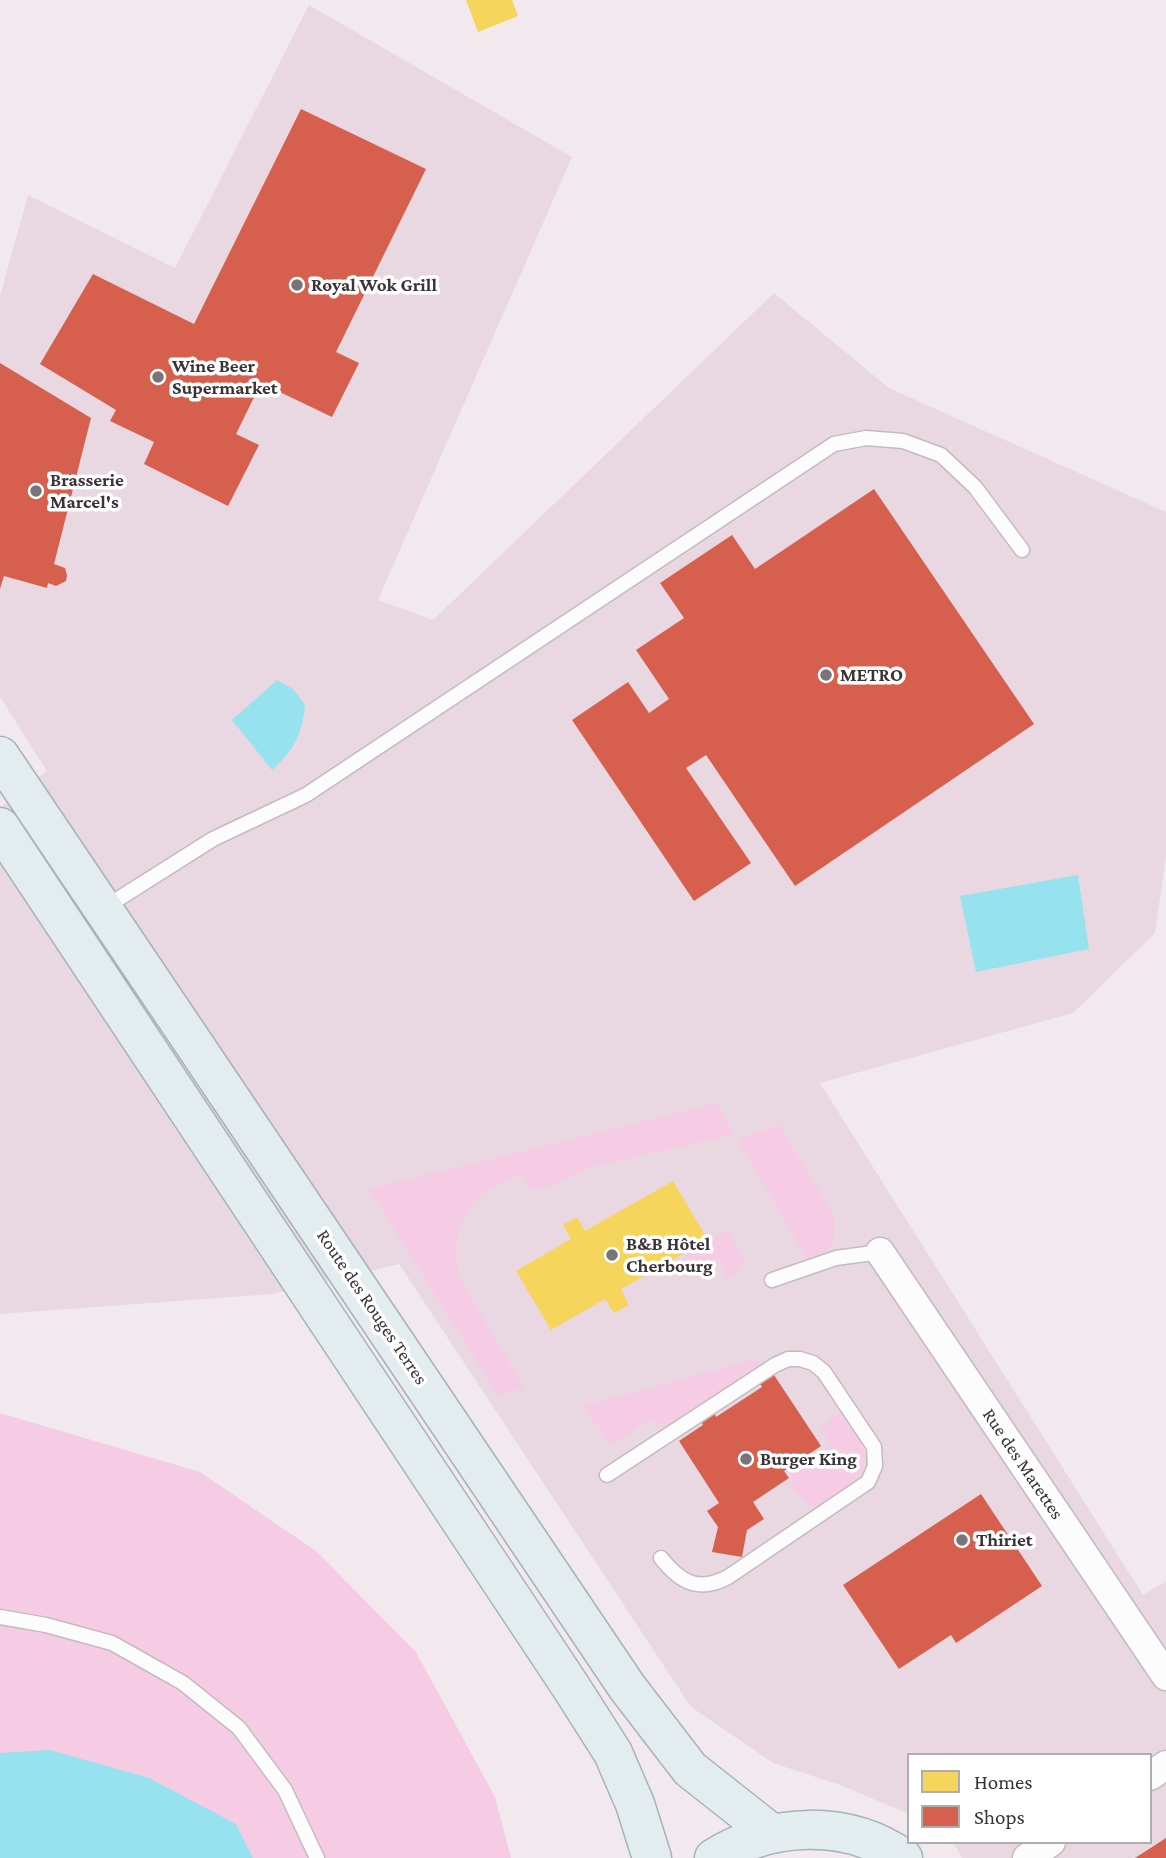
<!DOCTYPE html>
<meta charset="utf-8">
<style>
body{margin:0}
#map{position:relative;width:1166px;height:1858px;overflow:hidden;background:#f2e9ee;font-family:"Crimson Pro",serif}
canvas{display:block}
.legend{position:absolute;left:907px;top:1753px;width:245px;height:91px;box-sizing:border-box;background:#fff;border:2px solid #b0adaf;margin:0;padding:9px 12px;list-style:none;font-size:21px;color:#3a3337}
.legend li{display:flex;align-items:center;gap:14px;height:35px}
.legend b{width:35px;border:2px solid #b0adaf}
</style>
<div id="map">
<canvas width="1166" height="1858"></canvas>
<ul class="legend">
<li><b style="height:19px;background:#f6d55c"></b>Homes</li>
<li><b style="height:19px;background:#d6604d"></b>Shops</li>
</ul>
</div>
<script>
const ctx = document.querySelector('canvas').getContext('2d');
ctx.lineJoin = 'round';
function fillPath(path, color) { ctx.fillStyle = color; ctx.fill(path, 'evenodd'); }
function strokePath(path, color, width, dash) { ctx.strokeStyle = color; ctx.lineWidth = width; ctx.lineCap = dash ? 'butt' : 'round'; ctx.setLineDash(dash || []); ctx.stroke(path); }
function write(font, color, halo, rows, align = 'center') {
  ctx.font = font + ' "Crimson Pro",serif'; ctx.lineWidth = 7; ctx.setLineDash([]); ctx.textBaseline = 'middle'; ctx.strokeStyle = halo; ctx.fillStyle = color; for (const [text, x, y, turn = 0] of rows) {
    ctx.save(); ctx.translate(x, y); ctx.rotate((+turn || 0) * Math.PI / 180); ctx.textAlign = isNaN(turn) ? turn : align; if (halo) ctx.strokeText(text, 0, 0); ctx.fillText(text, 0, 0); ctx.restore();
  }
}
const built = new Path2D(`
 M309,5L572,157L378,600L433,620L774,293L889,388L1166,512V856L1155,933L1073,1013L820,1083L1143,1595L1166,1581V1858H962L953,1842H1150V1755H909V1814L840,1785L773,1763L691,1707L399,1264L273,1294L0,1314V807L47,771L0,697V296L28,195L175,268Z`);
const green = new Path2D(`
 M717,1103L735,1134L590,1168L558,1183L530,1191L525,1175C473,1187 448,1223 459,1276L524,1388L498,1395L369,1189Z
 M779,1124L835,1218L834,1240L828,1249L818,1257L808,1261L738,1140Z
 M728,1230L744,1259C741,1270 736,1275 726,1280L721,1258L685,1265L684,1256Z
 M756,1359L763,1367L671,1426L648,1421L611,1445L583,1406Z
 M0,1413L200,1472L316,1551L416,1652L495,1797L511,1858H0Z
 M839,1413C847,1423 857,1434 862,1445C877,1475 836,1493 816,1507L806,1504L790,1484L792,1472L832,1446L820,1427Z`);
const water = new Path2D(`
 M277,680L293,689L305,705C302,735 294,750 272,770L232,720Z
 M1078,875L1089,949L976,972L960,896Z
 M50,1750L149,1778L236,1824L253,1858H0V1753Z`);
const homes = new Path2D(`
 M466,0H512L518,16L478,32Z
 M673,1181L708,1240L621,1289L629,1305L614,1313L605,1299L551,1330L516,1271L571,1239L563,1225L577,1217L585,1231Z`);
const shops = new Path2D(`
 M301,109L426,169L336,352L359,363L332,417L261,383L236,434L259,445L228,506L144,464L154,442L110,421L116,410L40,364L93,274L194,324Z
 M0,363L91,418L54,564L65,568L67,575L66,581L56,586L48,583L47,588L4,576L0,589Z
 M874,489L1034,724L795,886L706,755L686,768L751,863L694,901L572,720L628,682L649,713L669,699L636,650L684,618L660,583L732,535L755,569Z
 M774,1375L821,1446L784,1471L789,1478L753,1502L764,1519L747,1530L742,1557L712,1552L718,1527L707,1511L719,1503L679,1441L703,1425L702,1423L715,1414L716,1417L762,1387L760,1384Z
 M981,1494L1042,1586L956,1643L951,1635L899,1669L843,1585Z
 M1166,1838V1858H1135Z`);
const lane = new Path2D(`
 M104,908L213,839L306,795L834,444L866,438L903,441L941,455L975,487L1022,550
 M772,1280L836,1258L880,1252
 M607,1475L775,1365L788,1359H800L813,1363L824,1372L874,1447L875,1466L868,1482L728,1577C698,1593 680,1582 661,1558
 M0,1617L46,1625L112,1643L183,1683L239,1728L285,1790L317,1858`);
const street = new Path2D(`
 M880,1252L1166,1676
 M1150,1776L1166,1765
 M1027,1858L1051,1842`);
const primary = new Path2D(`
 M0,756L627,1687L690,1769L771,1833
 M0,827L571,1687L613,1753L635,1804L652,1858
 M714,1858C771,1822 847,1819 903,1858`);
const markers = [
 [297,285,7,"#7a7377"],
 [158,377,7,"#7a7377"],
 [36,491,7,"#7a7377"],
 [826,675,7,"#7a7377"],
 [612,1255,7,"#7a7377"],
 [746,1459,7,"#7a7377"],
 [962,1540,7,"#7a7377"]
];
const poiNames = [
 ["Royal Wok Grill",311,285],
 ["Wine Beer",172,366],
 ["Supermarket",172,388],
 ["Brasserie",50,480],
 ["Marcel's",50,502],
 ["METRO",840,675],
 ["B&B Hôtel",626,1244],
 ["Cherbourg",626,1266],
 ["Burger King",760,1459],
 ["Thiriet",976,1540]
];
const streetNames = [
 ["Route des Rouges Terres",372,1307,56],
 ["Rue des Marettes",1023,1464,56]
];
fillPath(built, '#e9d8e1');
fillPath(green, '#f6cce5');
fillPath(water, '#96e2ee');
fillPath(homes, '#f6d55c');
fillPath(shops, '#d6604d');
strokePath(lane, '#c3bbbf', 17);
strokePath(street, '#c3bbbf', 31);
strokePath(primary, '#a6b3b7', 41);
strokePath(lane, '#fdfcfc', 14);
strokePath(street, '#fdfcfc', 28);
strokePath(primary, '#e3ecee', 38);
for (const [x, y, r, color] of markers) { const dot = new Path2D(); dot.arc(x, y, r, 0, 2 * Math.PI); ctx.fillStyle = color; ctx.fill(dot); strokePath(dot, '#fff', 2.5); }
write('bold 19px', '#3a3337', '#fff', poiNames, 'left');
write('19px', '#3a3337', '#fff', streetNames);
</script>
